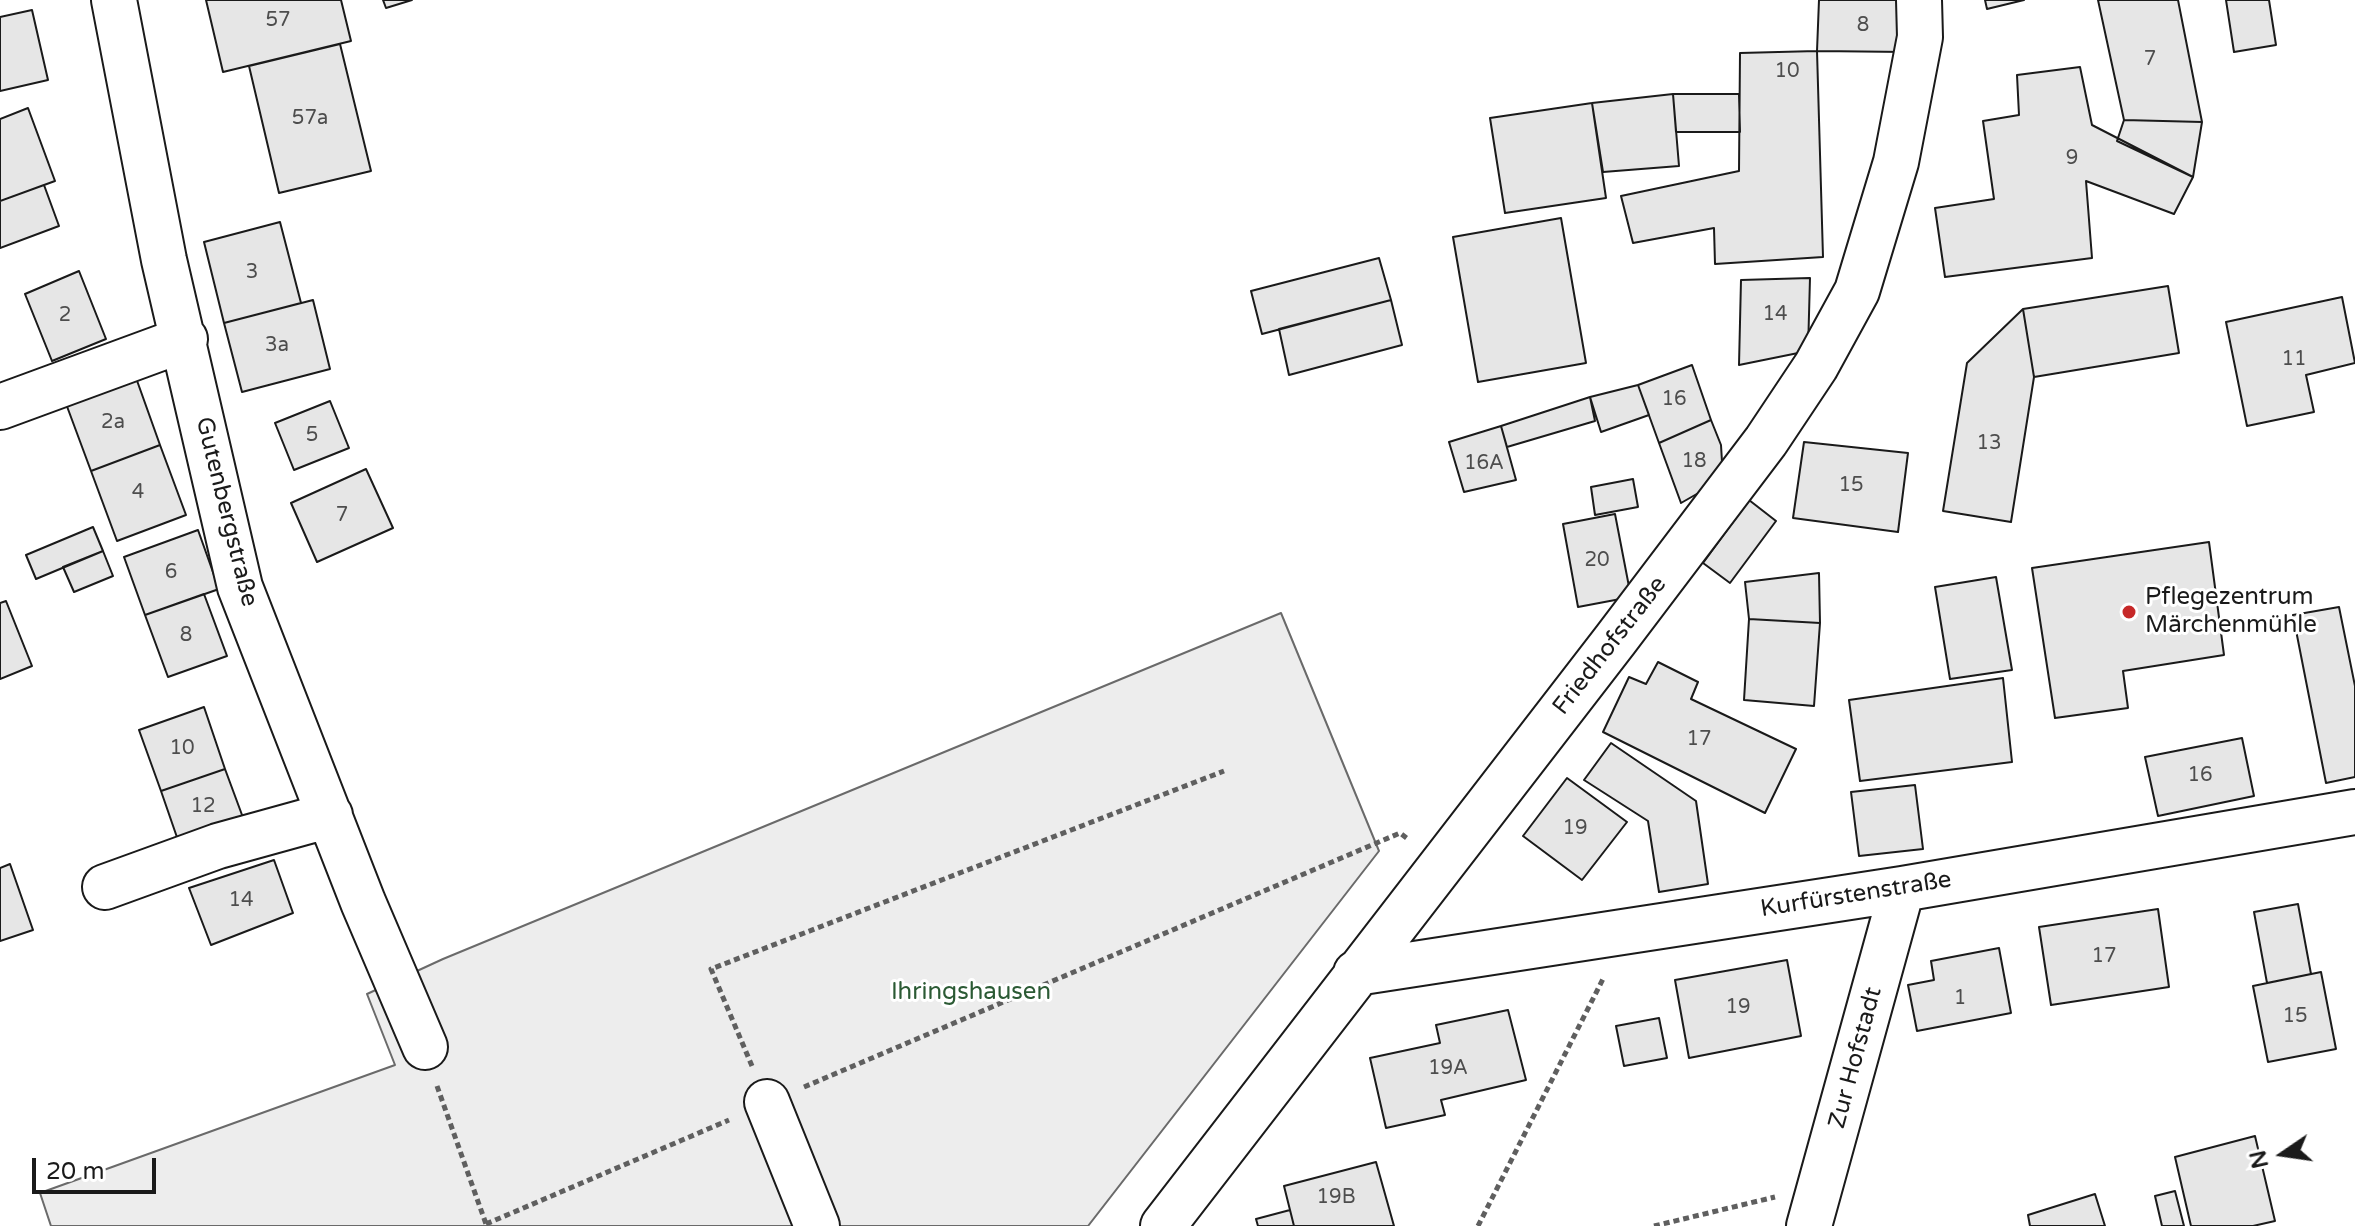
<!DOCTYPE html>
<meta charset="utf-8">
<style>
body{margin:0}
#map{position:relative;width:2355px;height:1226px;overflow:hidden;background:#fff;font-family:"Varela Round",sans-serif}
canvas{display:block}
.north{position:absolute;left:2243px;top:1114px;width:80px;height:80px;-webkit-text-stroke:6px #fff;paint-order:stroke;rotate:257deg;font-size:22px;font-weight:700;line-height:32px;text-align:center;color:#1a1a1a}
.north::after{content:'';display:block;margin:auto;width:28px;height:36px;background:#1a1a1a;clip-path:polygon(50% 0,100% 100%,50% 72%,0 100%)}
.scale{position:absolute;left:32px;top:1158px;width:124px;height:36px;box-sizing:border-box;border:4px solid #1a1a1a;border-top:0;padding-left:10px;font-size:24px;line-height:28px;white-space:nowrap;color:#1a1a1a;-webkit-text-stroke:6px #fff;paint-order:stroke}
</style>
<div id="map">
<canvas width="2355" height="1226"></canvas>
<div class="north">N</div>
<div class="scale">20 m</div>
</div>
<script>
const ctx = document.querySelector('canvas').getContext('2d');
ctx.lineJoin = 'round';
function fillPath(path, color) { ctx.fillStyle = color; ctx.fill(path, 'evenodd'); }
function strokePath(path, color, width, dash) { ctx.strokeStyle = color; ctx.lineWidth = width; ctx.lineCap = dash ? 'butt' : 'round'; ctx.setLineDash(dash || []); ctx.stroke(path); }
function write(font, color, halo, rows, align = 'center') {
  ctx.font = font + ' "Varela Round",sans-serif'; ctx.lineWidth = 6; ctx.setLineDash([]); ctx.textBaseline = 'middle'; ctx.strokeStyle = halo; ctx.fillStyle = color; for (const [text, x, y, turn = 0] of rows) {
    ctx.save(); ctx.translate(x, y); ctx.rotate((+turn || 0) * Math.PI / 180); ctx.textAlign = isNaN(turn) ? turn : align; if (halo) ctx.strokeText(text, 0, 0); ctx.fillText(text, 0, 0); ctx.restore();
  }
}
const built = new Path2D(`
 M1281,613L1379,851L1088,1226H51L40,1193L395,1065L367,994L443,959Z`);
const building = new Path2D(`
 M206,0H341L351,41L223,72Z
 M383,0H412L386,8Z
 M1819,0H1908L1906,52L1817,51Z
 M1985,0H2024L1987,9Z
 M2098,0H2178L2202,122L2124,120Z
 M2226,0H2269L2276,45L2234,52Z
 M32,10L48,80L0,91V17Z
 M340,44L371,171L279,193L249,66Z
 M1817,51L1823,257L1715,264L1714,228L1633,243L1621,196L1739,171L1740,53Z
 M2080,67L2092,125L2193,177L2174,214L2086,181L2092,258L1945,277L1935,208L1994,199L1983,121L2019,115L2017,75Z
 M1673,94L1679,166L1603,172L1592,103Z
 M1673,94H1739L1740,132H1676Z
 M1592,103L1606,198L1505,213L1490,118Z
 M28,108L55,181L0,201V119Z
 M2124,120L2202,122L2193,177L2117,141Z
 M44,185L59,226L0,248V201Z
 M1561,218L1586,363L1478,382L1453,237Z
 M280,222L301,303L224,323L204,242Z
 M1379,258L1391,300L1262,334L1251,291Z
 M79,271L106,339L52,361L25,294Z
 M1810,278L1808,351L1739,365L1741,280Z
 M2168,286L2179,353L2034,377L2023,309Z
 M2342,297L2355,363L2306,375L2314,412L2247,426L2226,322Z
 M313,300L330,369L242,392L224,323Z
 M1391,300L1402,345L1289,375L1279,329Z
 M2023,309L2034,377L2011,522L1943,511L1967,363Z
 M1692,365L1711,420L1659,443L1638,385Z
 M135,375L160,445L91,471L65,401Z
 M1638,385L1649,415L1601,432L1590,397Z
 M1590,397L1595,421L1507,447L1501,426Z
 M330,401L349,448L294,470L275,423Z
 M1711,420L1721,445L1723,479L1681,503L1659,443Z
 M1501,426L1516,480L1464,492L1449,442Z
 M1804,442L1908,453L1898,532L1793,518Z
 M160,445L186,515L117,541L91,471Z
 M366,469L393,528L317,562L291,503Z
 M1633,479L1638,507L1595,515L1591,487Z
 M1749,500L1776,521L1730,583L1703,563Z
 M1615,514L1631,597L1578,607L1563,524Z
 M93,527L103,551L36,579L26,555Z
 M198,530L219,589L145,615L124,557Z
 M2209,542L2224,655L2123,671L2128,708L2055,718L2032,568Z
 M103,551L113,576L74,592L63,567Z
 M1819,573L1820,623L1749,619L1745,582Z
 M1996,577L2012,670L1950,679L1935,587Z
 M204,594L227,656L168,677L145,615Z
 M6,601L32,666L0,679V603Z
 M2339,607L2355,686V777L2326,783L2293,615Z
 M1749,619L1820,623L1814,706L1744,700Z
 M1658,662L1698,682L1691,699L1796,749L1765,813L1603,732L1629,677L1646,684Z
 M2003,678L2012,762L1860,781L1849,700Z
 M204,707L225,769L161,791L139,730Z
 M2242,738L2254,796L2158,816L2145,757Z
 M1611,743L1696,801L1708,884L1659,892L1648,821L1584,780Z
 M225,769L245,823L180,846L161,791Z
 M1567,778L1627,822L1582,880L1523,836Z
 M1915,785L1923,849L1859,856L1851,792Z
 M274,860L293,913L211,945L189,888Z
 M10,864L33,930L0,941V868Z
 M2298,904L2311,974L2267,983L2254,912Z
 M2158,909L2169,987L2051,1005L2039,927Z
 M1999,948L2011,1013L1917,1031L1908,985L1934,980L1931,961Z
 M1787,960L1801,1036L1689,1058L1675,980Z
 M2321,972L2336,1049L2268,1062L2253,986Z
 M1508,1010L1526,1080L1441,1100L1445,1115L1386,1128L1370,1058L1440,1043L1436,1025Z
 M1659,1018L1667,1058L1624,1066L1616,1026Z
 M2255,1136L2275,1221L2253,1226H2191L2175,1157Z
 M1376,1162L1394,1226H1294L1284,1186Z
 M2175,1191L2184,1226H2162L2155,1196Z
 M2095,1194L2105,1226H2030L2028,1215Z
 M1290,1210L1294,1226H1258L1256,1219Z`);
const path = new Path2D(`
 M752,1066L711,969L1224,771
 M437,1086L486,1224
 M804,1087L1400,833L1408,839
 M486,1224L729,1120
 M1478,1226L1604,977
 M1654,1226L1775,1197`);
const minor = new Path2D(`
 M114,0L164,260L240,587L363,902L425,1047
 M0,407L185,339
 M105,887L218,846L330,815
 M1356,973L1902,889L2355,812
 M767,1102L817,1226
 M1163,1226L1616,639L1766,441L1816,366L1857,291L1896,162L1920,37L1919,0
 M1809,1226L1902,889`);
const markers = [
 [2129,612,8,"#c62828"]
];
const numberNames = [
 ["57",278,21],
 ["8",1863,26],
 ["7",2150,60],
 ["10",1787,72],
 ["57a",310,119],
 ["9",2072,159],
 ["3",252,273],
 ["14",1775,315],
 ["2",65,316],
 ["3a",277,346],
 ["11",2294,360],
 ["16",1674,400],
 ["2a",113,423],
 ["5",312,436],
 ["13",1989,444],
 ["18",1694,462],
 ["16A",1484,464],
 ["15",1851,486],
 ["4",138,493],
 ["7",342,516],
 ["20",1597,561],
 ["6",171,573],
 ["8",186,636],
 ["17",1699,740],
 ["10",182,749],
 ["16",2200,776],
 ["12",203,807],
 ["19",1575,829],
 ["14",241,901],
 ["17",2104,957],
 ["1",1960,999],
 ["19",1738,1008],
 ["15",2295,1017],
 ["19A",1448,1069],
 ["19B",1336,1198]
];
const streetNames = [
 ["Gutenbergstraße",226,512,76],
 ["Friedhofstraße",1610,646,-52],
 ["Kurfürstenstraße",1856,895,-9],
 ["Zur Hofstadt",1856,1058,-75]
];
const poiNames = [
 ["Pflegezentrum",2145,598],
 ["Märchenmühle",2145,626]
];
const parkNames = [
 ["Ihringshausen",971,993]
];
fillPath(built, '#ededed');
strokePath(built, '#6a6a6a', 2);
fillPath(building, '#e6e6e6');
strokePath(building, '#1a1a1a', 2);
strokePath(minor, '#1a1a1a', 48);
strokePath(path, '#5f5f5f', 5, [6, 4]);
strokePath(minor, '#fff', 44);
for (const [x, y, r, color] of markers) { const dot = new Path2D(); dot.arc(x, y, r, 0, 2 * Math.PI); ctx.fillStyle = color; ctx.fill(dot); strokePath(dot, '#fff', 3); }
write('20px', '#4d4d4d', null, numberNames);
write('24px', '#1a1a1a', '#fff', streetNames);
write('24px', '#1a1a1a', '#fff', poiNames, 'left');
write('24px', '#2b5a34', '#fff', parkNames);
</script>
